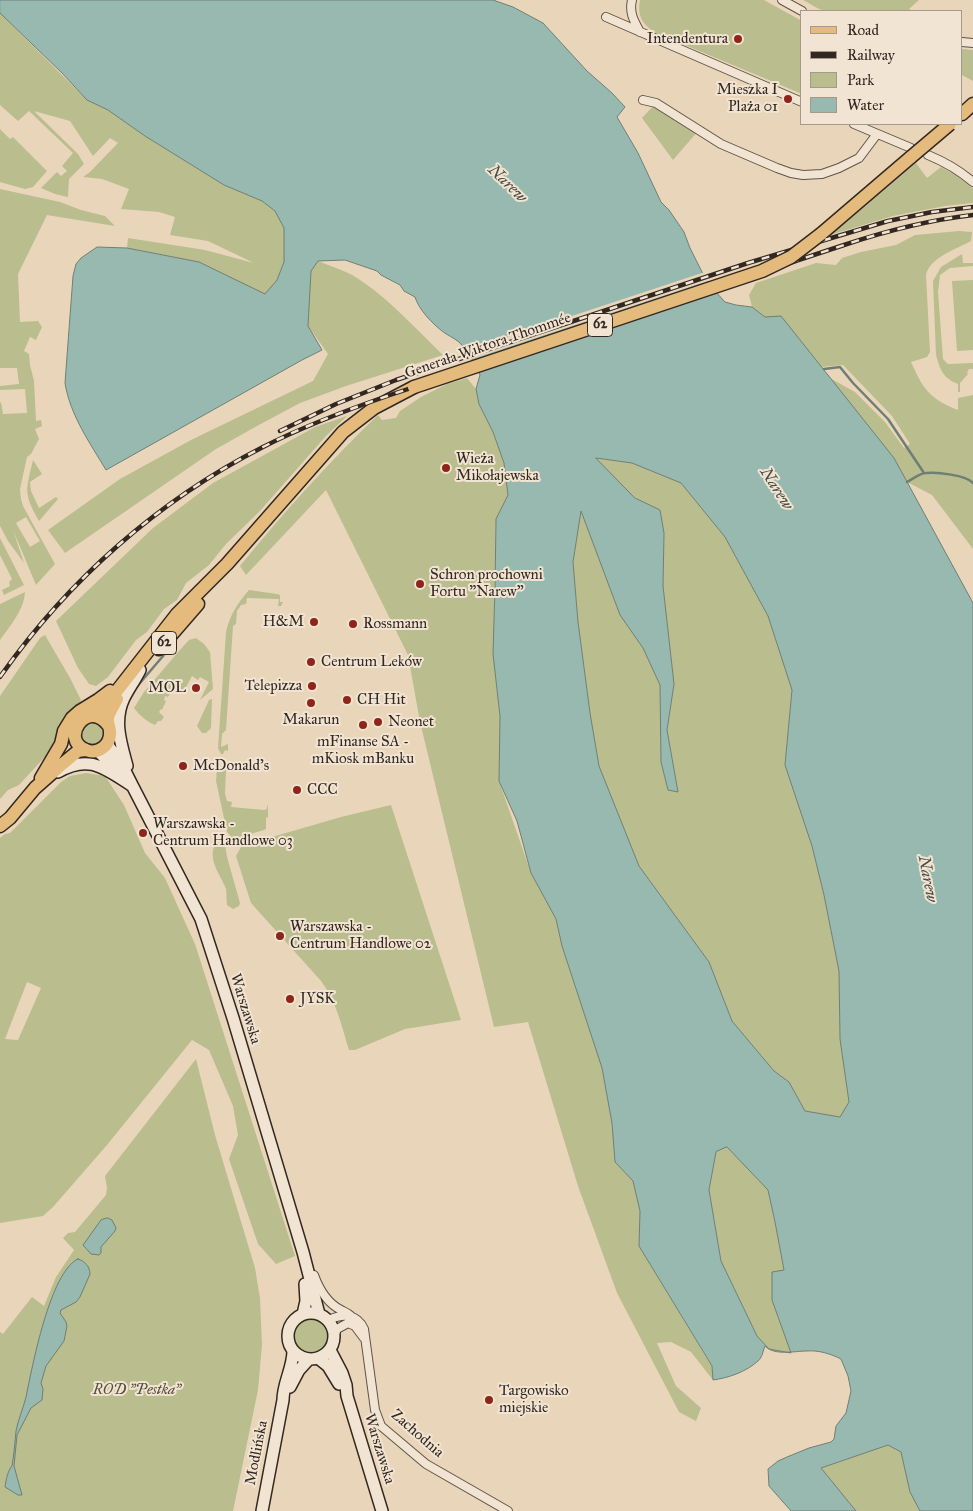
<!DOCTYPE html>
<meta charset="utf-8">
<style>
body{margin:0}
#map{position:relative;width:973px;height:1511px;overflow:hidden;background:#e9d6ba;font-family:"IM FELL Great Primer",serif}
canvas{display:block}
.legend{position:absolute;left:800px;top:10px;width:162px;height:115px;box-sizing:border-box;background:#f1e4d2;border:1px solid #a5998b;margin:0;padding:6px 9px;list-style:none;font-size:15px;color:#332821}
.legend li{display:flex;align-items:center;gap:10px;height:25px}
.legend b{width:25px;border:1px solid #a5998b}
</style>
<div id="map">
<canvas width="973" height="1511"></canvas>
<ul class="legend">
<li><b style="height:6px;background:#e4bb7d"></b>Road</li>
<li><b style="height:6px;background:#332821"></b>Railway</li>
<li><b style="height:14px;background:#babd8d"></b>Park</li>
<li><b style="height:14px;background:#97b9af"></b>Water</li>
</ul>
</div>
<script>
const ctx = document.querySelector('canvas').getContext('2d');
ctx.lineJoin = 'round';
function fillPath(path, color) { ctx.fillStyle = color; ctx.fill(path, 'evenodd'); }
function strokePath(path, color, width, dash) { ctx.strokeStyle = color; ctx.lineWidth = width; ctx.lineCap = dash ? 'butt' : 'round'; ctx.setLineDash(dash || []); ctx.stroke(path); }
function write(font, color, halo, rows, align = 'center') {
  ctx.font = font + ' "IM FELL Great Primer",serif'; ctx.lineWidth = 4; ctx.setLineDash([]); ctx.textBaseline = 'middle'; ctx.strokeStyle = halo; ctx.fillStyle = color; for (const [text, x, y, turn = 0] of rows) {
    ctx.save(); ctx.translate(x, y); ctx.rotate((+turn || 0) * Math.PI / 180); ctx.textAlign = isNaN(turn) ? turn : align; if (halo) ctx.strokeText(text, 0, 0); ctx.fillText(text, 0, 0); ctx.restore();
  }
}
const green = new Path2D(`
 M640,0H764L802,21V94L654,32C642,23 637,16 640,0Z
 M803,0H919L909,9L912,11H825L819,9Z
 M0,13L87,100L108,110L145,136L224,185L262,201L275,211L284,228V262L277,280L265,295L199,262L127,248L128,238L205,250L254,263L208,241L170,235L175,217L159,212L121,209L129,189L102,179L83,177L90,172L118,143L110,138L93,156L70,121L34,111L78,154L84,164L69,179L68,197L55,194L41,188L57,172L61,176L67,171L62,166L73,153L29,111L18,121L0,105Z
 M962,49L973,50V81L962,75Z
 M656,103L699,130L673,160L642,118Z
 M0,129L10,139L13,137L47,171L33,187L25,189L0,182Z
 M916,163L927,178L941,167L959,177L972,188L973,187V203L945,206L893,216L830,235L861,210Z
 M0,189L60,202L81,210L105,216L115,226L47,215L18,274L20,322L38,321L42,327L36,340L30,337L24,351L29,354L30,365L34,381L36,421L41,420L42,426L35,429L39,439L31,454L27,457L20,489L21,499L23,506L55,564L36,585L13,530L24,563L8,541L0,526V403L1,402L3,414L27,413L25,389L0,390V386L19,384L17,368H0ZM26,517L40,541L30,547L16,523Z
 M959,231L972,232L971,241C957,249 930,257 926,275L930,352L927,357L911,362C923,389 930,399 958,410V398L973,395V549L932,495L907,482L894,458L828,377L855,392L885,422L904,448L910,444L892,416L843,365L821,367L781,317H765L752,307L749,295L756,283L816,263L836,265L842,258L861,252L896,245L915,235Z
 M962,254L963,263H973V266L950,268L940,275L938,292L943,359L948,364L973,363V369H969L967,373L968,374L960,383V392H958V384C943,378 940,370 936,355L933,281L941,267Z
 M318,261C333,267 350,272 363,282C392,302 417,330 443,355L346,386L300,403L257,426L216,449L65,553L48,530L120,479L191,440L313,381L328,354L308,326L311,271Z
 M973,280V350L957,351L952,281Z
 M467,378L476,389L479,404L493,432L504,464L508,495L496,519L494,617L496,681L500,716L499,781L531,873L556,919L562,946L602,1068L612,1123L615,1162L633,1181L640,1211L639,1246L712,1367L713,1380L691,1352L671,1342L657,1343L676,1386L701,1408L696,1421L679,1412L617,1293L578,1186L528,1022L494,1027L420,722L408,655L326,490L246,575L240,566C283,513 329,462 378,415L382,420L396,418L400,411L421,397L447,384Z
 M347,416L326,436L259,512L226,544L209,565L186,583L177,600L164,609L147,632L136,640L108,677L96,686L89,684L78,668L56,621L153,528L213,483L315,427Z
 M595,458L632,463L681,483L725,537L768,616L792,690L785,765L812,846L824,895L839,971L840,1039L849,1102L841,1117L805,1111L789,1082L774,1071L732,1021L709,962L639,866L599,766L590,713L578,622L573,562L581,510L620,615L643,648L660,685L661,762L668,790L678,791L667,730L674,684L663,586L664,533L660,510L635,498Z
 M33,460L42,474L30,482L31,491L39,508L56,497L58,499L39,521C23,493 26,490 33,460Z
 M0,538L24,585L4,595L2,590L10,586L9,582L12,579L0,555Z
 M249,590L277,594L280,595V602H283L281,606H278L279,599L247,598L246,604L241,605L237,611L236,624L233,626L226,730L222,734L221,747L228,744V751L225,750L223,754H221L218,748L226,632C230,614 238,603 249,590Z
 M25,592C24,610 10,626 0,640V604Z
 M45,635L70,678L81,700L54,747L19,785L8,790L0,799V696L40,638Z
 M196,638L204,644L210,652L213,689L200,700L209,682L200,677L198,680L192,676L184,691L174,686L168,697L165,696L164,700L166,701L162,710L161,709L159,712L164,717L161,721H158L155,725C146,721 140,716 134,708L144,692L179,651L189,640Z
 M212,699L211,728L206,733H202L197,726L209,700Z
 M81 734a12 12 0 1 1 24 0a12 12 0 1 1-24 0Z
 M222,766L226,770L225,794L227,801L232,802L231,807L264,810L267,809V805L268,807V818L266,817V829L264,830L237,838H232L227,832L216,781L217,768Z
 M86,773L105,776L124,805L145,853L165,878L195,944L295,1256L276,1264L258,1244L229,1159L238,1135L233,1106L209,1050L192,1040L107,1145L53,1207L43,1216L0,1223V838L5,834L10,833L61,782L70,776ZM27,982L41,988L18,1040L5,1039Z
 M391,805L461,1020L405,1029L355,1050H349C341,1024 337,1003 321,981L251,903L236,856L241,847L248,844L341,817Z
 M220,842L225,845L227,857L240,903L239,906L233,909L227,905C226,900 227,894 226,889C221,875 206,859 216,843Z
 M196,1059L215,1135L255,1268L260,1298L262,1345L258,1390L233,1511H0V1332L3,1334L32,1297L44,1306L56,1277L74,1250L63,1238L68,1233L75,1232L106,1195L107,1188L105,1176Z
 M727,1146L768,1190L775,1222L784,1271L772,1300L791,1353L769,1349L757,1336L721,1261L709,1190L716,1152Z
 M293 1336a18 18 0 1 1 36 0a18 18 0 1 1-36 0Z
 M888,1445L901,1452L910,1492L920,1511H856L821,1468Z`);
const water = new Path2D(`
 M0,0H493L513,7L543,23L587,71L612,93L625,107L617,117L638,153L661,202L669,210L684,232L690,248L703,274L715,291L725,302L736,305L752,307L765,317L781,316L894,458L973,603V1511H920L910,1492L901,1452L888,1445L821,1468L856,1511H791L769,1486L768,1469L778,1461L787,1457L809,1448L831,1442L834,1439L836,1426L846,1413L851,1391L848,1376L841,1359C831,1354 819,1350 807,1351C795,1351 774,1356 765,1346C763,1351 762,1358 758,1361C746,1372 728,1378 713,1380L712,1366L639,1246L640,1211L633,1181L615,1162L612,1123L602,1068L562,946L556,919L531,873L517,821L499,781L500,716L493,654L495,588L496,519L508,495L504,463L493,432L479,404L476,389L480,375C477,366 466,349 459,342C454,338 447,335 442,331C432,323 419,310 415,297L404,291L400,285L381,275L377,271L345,260L318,261L311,271L308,326L322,350L302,360L106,470C90,443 70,415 65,383L73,276L76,264L81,258L97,247L127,248L199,262L265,294L277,280L284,262V228L275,211L262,201L224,185L145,136L108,110L87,100L62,73L0,13ZM596,458L632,463L681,483L725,537L768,616L792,690L785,765L812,846L824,895L839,971L840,1039L849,1102L840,1117L805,1111L789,1082L774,1071L732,1021L709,962L639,866L599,766L590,713L578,622L573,562L581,511L620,615L643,648L660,685L661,762L668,790L678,792L667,730L674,684L663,586L664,533L660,510L635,498ZM727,1147L768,1190L775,1222L784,1270L772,1272V1300L791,1353L769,1349L757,1336L721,1261L709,1190L716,1152Z
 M108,1218L112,1220L116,1228L115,1231L101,1247V1253L99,1255L91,1254L83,1245L101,1220Z
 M78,1259C85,1261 90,1267 90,1274L80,1297L76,1302L61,1310L60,1313L66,1322L67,1326L64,1341L46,1366L41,1383L43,1389L42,1400L31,1408L17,1435L14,1466L22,1495H18L5,1487C6,1480 8,1470 12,1466C14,1454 15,1442 16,1431C18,1420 23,1409 26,1397C32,1368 50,1271 78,1259Z`);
const pier = new Path2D(`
 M705,272L711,280L469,360L463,352Z`);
const stream = new Path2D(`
 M824,369L840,367L853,383L888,419L924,473
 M907,482C913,479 920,473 926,473C937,472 966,475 973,483
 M134,690L175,642`);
const street = new Path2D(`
 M632,0C629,13 634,21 640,32
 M782,0L802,11
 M606,17L802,102
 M962,42L973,43
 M643,100L656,103L721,144L777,168L791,173L803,175L822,174L839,168L859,158L877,134
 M854,124L911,148
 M928,155C945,162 959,170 973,182
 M314,1275C319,1289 327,1303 341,1310C345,1312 348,1313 351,1316
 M329,1320C343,1313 357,1314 364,1329L375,1410L381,1426L426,1464L508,1511
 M335,1334L337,1329L348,1323L355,1326L364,1338`);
const secondary = new Path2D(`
 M108,742L109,747L120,761L132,785L201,919L233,1018L303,1252L319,1314
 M98,751L120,773
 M127,766C121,743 113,721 124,698C129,688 135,680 140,670
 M58,772C89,754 104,768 131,785
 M288 1336a23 23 0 1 1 46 0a23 23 0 1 1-46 0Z
 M303,1314L306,1301L305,1284
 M330,1350L342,1373L346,1385L347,1396L382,1511
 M318,1358L328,1366L339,1384
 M290,1387L299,1370L309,1359
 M262,1511L283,1400C283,1383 293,1368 293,1351`);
const primary = new Path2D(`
 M962,114L973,104
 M821,234L911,157
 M159,649L198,604
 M94,716L102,710L177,614L227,564L343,432L374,408L414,387
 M108,725C87,698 59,740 86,750C98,755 111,745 110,732C110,726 107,723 108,717C110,711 114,705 117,699
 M41,778L61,744L64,731L72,718L80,711L98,700L110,691
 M0,826L10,818L35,788L60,766L78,751L85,750`);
const rail = new Path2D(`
 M280,431L336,404L396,380L748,263L888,221L932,212L973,207
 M0,677C68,580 159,500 263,447C304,426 347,410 390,395L844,245C886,231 929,220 973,215`);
const primaryBridge = new Path2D(`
 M911,157L950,124
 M414,387L762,271L791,257L821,234`);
const markers = [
 [738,39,5,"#8f2418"],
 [788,99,5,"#8f2418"],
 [446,468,5,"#8f2418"],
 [420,584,5,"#8f2418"],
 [314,622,5,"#8f2418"],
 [353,624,5,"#8f2418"],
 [311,662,5,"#8f2418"],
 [312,686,5,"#8f2418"],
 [196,688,5,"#8f2418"],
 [347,700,5,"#8f2418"],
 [311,703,5,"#8f2418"],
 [378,722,5,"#8f2418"],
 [363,725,5,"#8f2418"],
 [183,766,5,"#8f2418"],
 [297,790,5,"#8f2418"],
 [143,833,5,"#8f2418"],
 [280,936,5,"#8f2418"],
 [290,999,5,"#8f2418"],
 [489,1400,5,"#8f2418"]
];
const shields = [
 [600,325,25],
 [164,643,25]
];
const shieldNames = [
 ["62",600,325],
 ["62",164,643]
];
const poiNames = [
 ["Intendentura",728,39,"right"],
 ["Mieszka I",778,90,"right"],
 ["Plaża 01",778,107,"right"],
 ["Wieża",456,459],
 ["Mikołajewska",456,476],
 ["Schron prochowni",430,575],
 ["Fortu \"Narew\"",430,592],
 ["H&M",304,622,"right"],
 ["Rossmann",363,624],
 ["Centrum Leków",321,662],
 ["Telepizza",302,686,"right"],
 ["MOL",186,688,"right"],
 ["CH Hit",357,700],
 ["Makarun",311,720,"center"],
 ["Neonet",388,722],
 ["mFinanse SA -",363,742,"center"],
 ["mKiosk mBanku",363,759,"center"],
 ["McDonald's",193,766],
 ["CCC",307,790],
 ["Warszawska -",153,824],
 ["Centrum Handlowe 03",153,841],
 ["Warszawska -",290,927],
 ["Centrum Handlowe 02",290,944],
 ["JYSK",300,999],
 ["Targowisko",499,1391],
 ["miejskie",499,1408]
];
const streetNames = [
 ["Generała Wiktora Thommée",488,346,-19],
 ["Warszawska",245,1009,73],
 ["Zachodnia",417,1434,41],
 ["Warszawska",379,1449,73],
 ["Modlińska",257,1453,-79]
];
const parkNames = [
 ["ROD \"Pestka\"",137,1390]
];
const waterNames = [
 ["Narew",507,184,44],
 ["Narew",776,489,57],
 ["Narew",927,879,79]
];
fillPath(green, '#babd8d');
fillPath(water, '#97b9af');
strokePath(water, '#6f7f76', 1);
fillPath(pier, '#e9d6ba');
strokePath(stream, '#6f7f76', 2.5);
strokePath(street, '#605447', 10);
strokePath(secondary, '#332821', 14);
strokePath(primary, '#332821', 15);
strokePath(street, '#f1e4d2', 8);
strokePath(secondary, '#f1e4d2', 11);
strokePath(primary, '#e4bb7d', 12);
strokePath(rail, '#332821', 4.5);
strokePath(rail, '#f1e4d2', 2.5, [8]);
strokePath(primaryBridge, '#332821', 15, []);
strokePath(primaryBridge, '#e4bb7d', 12);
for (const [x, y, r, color] of markers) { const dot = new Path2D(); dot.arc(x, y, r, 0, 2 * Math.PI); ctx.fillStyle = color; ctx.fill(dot); strokePath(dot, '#f1e4d2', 2); }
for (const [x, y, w] of shields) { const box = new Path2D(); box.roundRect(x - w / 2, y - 11.5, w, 23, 4); ctx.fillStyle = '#f1e4d2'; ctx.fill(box); strokePath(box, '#332821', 1); }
write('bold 14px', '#332821', null, shieldNames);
write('15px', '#332821', '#f1e4d2', poiNames, 'left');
write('15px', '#332821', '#f1e4d2', streetNames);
write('italic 15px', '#554d3c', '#f1e4d2', parkNames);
write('italic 16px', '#4c4c44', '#f1e4d2', waterNames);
</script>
